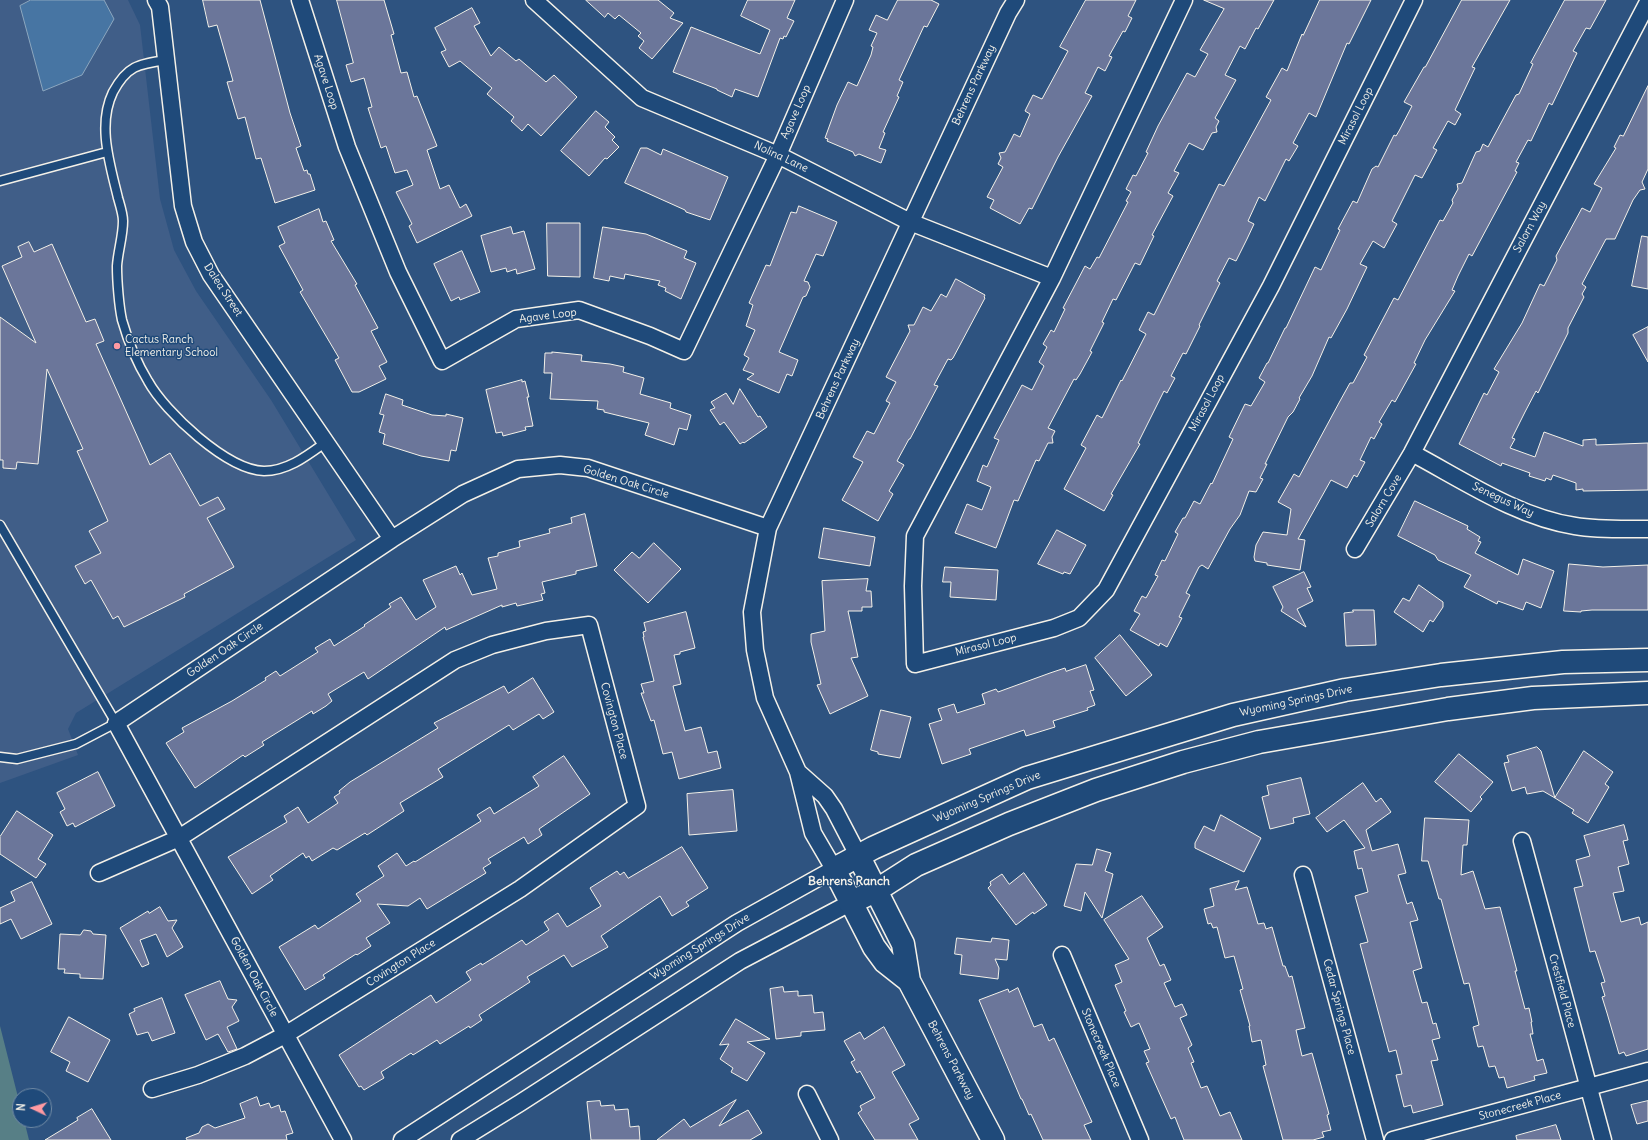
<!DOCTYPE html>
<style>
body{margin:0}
#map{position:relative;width:1648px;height:1140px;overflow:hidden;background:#2e5380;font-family:Delius,sans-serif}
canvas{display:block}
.north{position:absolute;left:12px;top:1088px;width:40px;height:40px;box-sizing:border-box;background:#1f4a7a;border:1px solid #748da6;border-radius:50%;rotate:274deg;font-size:11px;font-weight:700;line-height:16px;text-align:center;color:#f4f1e8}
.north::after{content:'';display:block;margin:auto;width:14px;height:18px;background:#ff9aa2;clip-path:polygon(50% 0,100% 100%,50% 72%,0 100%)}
</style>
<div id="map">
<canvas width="1648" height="1140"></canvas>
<div class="north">N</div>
</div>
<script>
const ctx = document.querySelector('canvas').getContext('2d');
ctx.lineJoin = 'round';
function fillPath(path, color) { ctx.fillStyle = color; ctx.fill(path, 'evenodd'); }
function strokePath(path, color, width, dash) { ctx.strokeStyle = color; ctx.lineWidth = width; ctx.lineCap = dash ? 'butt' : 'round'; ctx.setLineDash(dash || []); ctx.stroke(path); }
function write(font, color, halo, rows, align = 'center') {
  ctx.font = font + ' Delius,sans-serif'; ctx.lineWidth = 3; ctx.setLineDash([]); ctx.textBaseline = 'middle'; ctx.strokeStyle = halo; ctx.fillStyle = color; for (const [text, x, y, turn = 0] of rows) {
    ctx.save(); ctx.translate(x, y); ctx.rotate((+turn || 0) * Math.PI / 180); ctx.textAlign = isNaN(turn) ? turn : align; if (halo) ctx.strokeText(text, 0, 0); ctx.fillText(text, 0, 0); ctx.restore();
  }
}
const built = new Path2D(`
 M0,0H128L140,25L160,199L174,250L196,291L271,400L356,540L76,713L68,729L78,755L0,783Z`);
const green = new Path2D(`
 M0,1026L20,1105V1120H24L29,1140H0Z`);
const water = new Path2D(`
 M31,0H104L114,19L82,75L43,91L20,6Z`);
const building = new Path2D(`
 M203,0H260L290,113L301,146L296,148L304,171L307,170L308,174H310L315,190L275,203L261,158L256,159L245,117L238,119L227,82L233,81L217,25L209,27Z
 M337,0H384L394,34L391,35L401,73L407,72L414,97L417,96L437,146L427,150L440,189L449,185L460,208L466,204L472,216L417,243L409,226L412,224L396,192L413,185L407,170L395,173L386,146L381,148L368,108L372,107L364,78L351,82L346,65L353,63Z
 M586,0H658L674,13L670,18L683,23L652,59L639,48L644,41L638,36L641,33L619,15L615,19L608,13L605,17Z
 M748,0H795L787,18L794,21L786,37L784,36L783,39L780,38L758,97L735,89L732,97L717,90V89L673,72L691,27L760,54L770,30L741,16Z
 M898,0H931L939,4L927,27L924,26L899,80L903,82L897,96L899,97L883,132L885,133L879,148L886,150L881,163L859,154L855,156L853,152L827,141L828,139L825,138L837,105L848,82L857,86L871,55L873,47L871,46L877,33L869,30L876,15L887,20Z
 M1086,0H1136L1128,16L1132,18L1125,32L1123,31L1109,56L1112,57L1105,71L1098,67L1085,93L1092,96L1058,157L1032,209L1029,208L1020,224L990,208L994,200L987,197L1003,167L998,164L1001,158L999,153L1005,152L1014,134L1020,137L1030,114L1025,111L1033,95L1042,99L1068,51L1060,47Z
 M1204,0H1274L1258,29L1256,28L1245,49L1240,46L1225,75L1236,80L1215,118L1219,121L1216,127L1217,132L1212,133L1203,150L1189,143L1174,171L1179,173L1168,193L1173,196L1152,235L1154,236L1140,265L1135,263L1116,300L1113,299L1102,322L1104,323L1090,351L1092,352L1080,374L1076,380L1074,379L1048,428L1055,431L1052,437L1053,443H1048L1039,461L1036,460L1018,501L1014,500L996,548L955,533L967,504L982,510L991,487L977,481L983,465L987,467L999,440L994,438L1022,385L1032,390L1044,366L1039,362L1047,347L1043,344L1051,330L1054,332L1065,309L1063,308L1085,266L1090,269L1097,257L1099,258L1128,202L1126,201L1131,192L1126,189L1133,175L1136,176L1148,153L1146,152L1158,126L1187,73L1195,77L1208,54L1200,50L1224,9Z
 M1320,0H1371L1349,44L1347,43L1316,117L1309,113L1293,143L1298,146L1289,161L1286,159L1265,201L1259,197L1248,221L1254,224L1247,239L1236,261L1229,258L1217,281L1220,283L1199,325L1200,326L1186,354L1183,353L1171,376L1175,378L1167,393L1164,391L1138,443L1140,444L1111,494L1113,495L1104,511L1064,489L1086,448L1081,445L1097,415L1102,418L1121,380L1122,381L1146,334L1139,330L1148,312L1154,315L1219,184L1224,186L1271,100L1266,97L1282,68L1287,71L1302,34L1303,35Z
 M1462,0H1510L1472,67L1475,68L1455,110L1461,114L1455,125L1448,121L1433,148L1437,150L1422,178L1415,175L1392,221L1397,224L1384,248L1373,241L1360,264L1367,267L1347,309L1331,338L1329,337L1312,376L1299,398L1300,399L1293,412L1288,417L1265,464H1267L1260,478L1263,479L1256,492L1249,491L1240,515L1230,529L1208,569L1202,565L1199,567L1186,593L1190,595L1179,617L1182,618L1167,647L1160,643L1159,646L1130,630L1140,614L1134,611L1142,596L1146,598L1158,576L1155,575L1162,560L1165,561L1178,534L1175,532L1183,518H1185L1194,501L1200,504L1211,483L1212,484L1233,439L1229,437L1245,404L1251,406L1265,382L1259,378L1267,363H1268L1285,328H1286L1315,267L1321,270L1340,230L1338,229L1353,201L1357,203L1372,169L1376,166L1378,167L1394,135L1396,136L1399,131L1412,106L1404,102L1424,67H1425Z
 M1565,0H1606L1590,29L1586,28L1573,51L1577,53L1552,105L1549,103L1531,141L1528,140L1516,162L1519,163L1515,171L1517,172L1472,256L1469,254L1458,276L1452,290L1455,291L1425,340L1414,363L1416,364L1395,402L1392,400L1379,422L1382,424L1374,439L1371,437L1360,460L1365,462L1357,477L1354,475L1347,488L1331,480L1298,539L1305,540L1300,570L1267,565V563L1255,561L1254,557L1256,545L1263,532L1287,535L1291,509L1278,502L1294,474L1299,477L1340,401L1350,383H1353L1367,357L1364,355L1394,298L1398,300L1440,220L1443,221L1453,203L1452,200L1458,189L1457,184L1462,183L1476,152L1480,151L1483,144L1488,147L1516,95L1519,94L1533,64L1531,63Z
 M472,8L480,23L474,26L491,56L499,47L516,61L519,59L546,82L554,75L577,97L541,136L528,124L522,131L511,121L514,117L487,94L492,88L460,61L449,67L441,52L446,50L435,28Z
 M1648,86V169L1642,182L1645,189L1640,190L1633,200L1615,239H1606L1582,284L1586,287L1582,294L1584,297L1568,328V333L1538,393L1536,391L1525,412L1512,438L1515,439L1510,448L1535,457L1544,432L1583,446V440L1596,439V445L1648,443V490L1583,491V489L1576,490V483L1553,475L1551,480L1546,478L1545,481L1529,476L1530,473L1502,463L1501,466L1459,444L1484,393L1487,395L1499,372L1494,369L1522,323L1540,284L1544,286L1557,260L1556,256L1582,208L1590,212L1602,188L1594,184L1616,148L1614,147L1620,135L1623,136Z
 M596,111L609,122L605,127L615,137L612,140L619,147L607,159L605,158L589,176L561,151Z
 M641,148H647L661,155L663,149L728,177L710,220L686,212L685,210L625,183Z
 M799,206L837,222L823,256L816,254L804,281L808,282L810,287L806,296L803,297L779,352L798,360L792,376L787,374L779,393L747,379L754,374L743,370L749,358L744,355L755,330L746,326L753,305L749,303L766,265L770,266L791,212L796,213Z
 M319,209L323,222L326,221L334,240L331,241L357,284L355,285L378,328L371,331L387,362L379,366L386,379L359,392H352L335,360L339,358L300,292L303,290L279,246L285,243L278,227Z
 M547,223H580V277L548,276Z
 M511,227L513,234L524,231L535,269L517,274L516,269L507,272L506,268L491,272L481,236Z
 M603,227L646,234L687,251L684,258L696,263L681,299L665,291L666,288L658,285L660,281L625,274L624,279L610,276L609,281L594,278Z
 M1642,236L1648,237V289L1632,286Z
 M29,242L34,252L52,244L86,322L95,319L104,341L96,344L150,465L170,453L200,506L218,497L225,509L207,518L234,567L184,594L185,597L124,627L118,616L113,619L91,580L85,584L75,566L101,553L89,531L108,521L77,451L83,449L47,369L38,464L17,462L16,469L3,468V460H0V317L36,343L2,266L22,257L18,247Z
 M462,251L480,292L460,300L459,297L451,301L434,264Z
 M956,279L985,295L984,297L985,298L953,358L951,360L948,359L934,385L938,386L910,439H909L897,461L904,465L889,491L893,494L878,521L842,500L863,462L853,457L867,431L874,434L890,403L886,401L896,382L886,377L910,331L908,325H914L923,307L931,311L941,294L946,297Z
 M1648,327V362L1633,335Z
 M552,352L582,355L581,361L610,364L624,367L623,372L644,378L640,394L671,403L670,408L691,415L687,430L679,428L674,445L645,435L649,423L604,412V410L597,409L598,401L550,399L552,373H544L545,353H552Z
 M522,380V382L525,381L529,397H527L533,426L525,427L526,430L503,436L502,432L496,433L486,390Z
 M740,389L758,417L760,416L767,427L744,443L743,442L740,444L724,422L720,425L710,410L715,408L711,402L726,393L733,404Z
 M386,394L403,400L402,405L432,415L446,416V414L463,418L456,451L451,450L449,461L421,456L383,444L385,434L379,432L384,415L380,414Z
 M1415,501L1468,526L1467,529L1480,537L1478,541L1481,542L1475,553L1518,575L1523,559L1554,571L1541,608L1526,602L1523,610L1498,601L1497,604L1464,587L1471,575L1438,560L1435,555L1398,536Z
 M585,514L597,566L576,571V574L542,582L545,593L541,594L543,600L517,606L516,603L502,607V605L446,630L445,627L368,679L364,672L328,694L332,701L326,706L313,714L312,711L262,742L264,745L245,757L243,755L195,788L166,743L184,732L182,728L232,701L266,680L265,678L276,671L280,676L318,652L315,648L330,639L334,646L365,626L364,625L391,607L389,604L401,597L416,620L436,607L423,580L456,566L460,575L462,573L472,595L497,589L488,558L498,556V553L520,547L519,541L550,533L549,529L572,523L571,518Z
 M824,528L875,537L870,566L819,558Z
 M1057,530L1086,545L1070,574L1064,572L1063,574L1038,564Z
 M654,543L681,569L648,603L614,570L632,552L639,558Z
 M1569,564L1603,567L1648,565V610H1592L1581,611V612L1564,611Z
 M945,567L998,570L996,600L950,597L951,582H943Z
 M1304,572L1311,587L1307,588L1313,601L1297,609L1306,627L1281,611L1283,607L1273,587Z
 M868,579L866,591H871L872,607H862V611H848L858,657L851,658L868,696L830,714L817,685L821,684L811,642V634L825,631L822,581Z
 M1419,585L1443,602V607L1433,622L1430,620L1423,632L1394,612L1403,598L1409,601Z
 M1353,610H1374L1376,645L1346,646L1344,613L1353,612Z
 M686,612L695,648L680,652V654L674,655L681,684L673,686L685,731L701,727L708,753L717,751L721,768L679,779L672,752L663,754L654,720L651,721L641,693H644L641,684L654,681L643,637H644L643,632L646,631L644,623Z
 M1120,635L1152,675L1126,696L1095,658Z
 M1086,665L1094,690L1090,691L1095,705L1087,708L1088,710L1053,721L1055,727L1026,736L1024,730L969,749L971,754L942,764L929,724L942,720L938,709L954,704L957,713L985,704L982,694L996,689L998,692L1050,673L1065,668L1066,671Z
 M533,678L554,712L543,719L539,714L513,730L509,725L438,769L443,777L400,803L404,811L367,835L365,833L337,850L333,848L312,861L309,856L306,858L303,853L270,876L273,880L252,894L228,857L287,822L284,816L298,807L308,823L338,803L334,797L340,793L339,791L350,782L438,728L434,723L504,686L508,693Z
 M881,710L911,717L900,758L878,754V752L871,750Z
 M1537,747L1541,751L1555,798L1543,791L1527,794L1525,787L1512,791L1504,763L1509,762L1507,756Z
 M1584,751L1613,772L1605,784L1609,787L1588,823L1572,813L1574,810L1555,798Z
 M1459,754L1493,782L1480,797L1482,799L1471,812L1435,782Z
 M564,756L590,794L539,829L542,835L528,844L524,837L488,859L491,863L483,868L486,873L427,909L420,898L408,906L377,904L390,923L366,938L371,946L357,955L356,954L323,975L325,978L305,990L279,947L315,925L318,929L361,901L356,894L384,876L378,866L397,853L406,866L414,861L415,862L481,821L477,815L490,807L494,814L539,786L533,777Z
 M98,772L115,806L75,827L73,823L67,826L60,812L65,809L57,793Z
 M1301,778L1310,814L1293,818L1294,823L1270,829L1262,797L1269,795L1267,786Z
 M1363,783L1376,802L1381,798L1391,812L1366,830L1372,851L1398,844L1406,873L1398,875L1407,904L1412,902L1418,920L1410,922L1422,968L1413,971L1422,1003L1427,1002L1433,1024L1436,1023L1440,1038L1432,1040L1438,1060L1431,1061L1443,1105L1413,1113L1411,1105L1404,1107L1396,1075L1402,1074L1396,1050L1389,1052L1360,944L1368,942L1355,896L1368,892L1362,868L1358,869L1354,851L1365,848L1344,820L1327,832L1316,818Z
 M733,790L737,831L689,835L687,794Z
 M17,811L53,835L38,859L46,864L36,878L0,854V837Z
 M1221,815L1261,838L1244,872L1195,848V843L1204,826L1214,831Z
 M1425,818L1469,820L1467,845H1463L1461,875L1473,871L1485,909L1500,907L1517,971H1515L1525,1009L1529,1008L1532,1022H1531L1533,1034H1530L1537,1061L1543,1059L1547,1073L1534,1076L1535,1080L1507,1088L1504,1077L1499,1078L1495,1066L1489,1067L1483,1046L1478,1047L1473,1027L1479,1025L1469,983L1464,984L1441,899H1439L1428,861H1422Z
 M1624,825L1628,840L1623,841L1629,864L1618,867L1624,891L1613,893L1621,922L1639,917L1641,925L1648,922V1049L1626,1056L1624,1052L1619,1054L1607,1013L1602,997L1605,996L1601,983L1605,982L1595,951L1590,952L1574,888L1583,886L1576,860L1590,856L1584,836Z
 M682,847L708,888L686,902L689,906L672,916L660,896L601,936L608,947L572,967L564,955L527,977L530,982L479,1015L482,1020L470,1028L469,1026L440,1044L437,1040L413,1055L411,1053L381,1072L384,1078L364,1090L361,1086L359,1087L339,1055L431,995L436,1003L471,980L466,972L481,963L482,965L522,940L526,945L549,930L544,922L558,913L567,927L601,906L590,888L617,871L620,875L624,872L628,878Z
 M1097,849L1111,853L1105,871L1113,874L1102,918L1085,892L1081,911L1064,906L1076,864L1092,865Z
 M1024,873L1047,905L1034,914L1033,912L1016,925L988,888L991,885L990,882L1002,874L1009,884Z
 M1239,881L1235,890L1247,887L1258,924L1264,923L1266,929L1272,927L1283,966H1285L1289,977L1292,976L1305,1028L1296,1030L1302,1056L1312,1053L1329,1114L1327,1115L1331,1130L1322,1132L1324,1137L1313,1140H1283L1263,1066L1266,1065L1261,1040L1252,1042L1249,1026H1250L1240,990L1243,989L1234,956L1225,958L1217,927L1213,928L1211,923L1208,924L1204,909L1214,906L1210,889Z
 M32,882L52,924L21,939L11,919L0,924V908L15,901L11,892Z
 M1142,896L1163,927L1147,938L1160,966L1164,964L1171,980L1164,983L1175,1007L1182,1004L1187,1015L1180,1018L1192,1045L1188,1048L1194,1062L1191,1063L1201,1088L1207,1086L1220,1116L1230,1112L1242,1140H1184L1175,1117L1171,1119L1146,1063L1149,1062L1144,1051L1150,1049L1139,1023L1131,1027L1124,1012L1126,1011L1115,985L1122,982L1115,965L1129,959L1104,920Z
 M160,907L168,921L177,920L172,928L183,947L167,957L156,934L140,940L149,964L142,967L120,928L148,911L149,913Z
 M84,930L91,931L93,934L106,935L103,979L80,978V974L64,973L65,969H58L60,934L80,935Z
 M957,938L991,942L992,938L1009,940L1007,960L995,959L999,968L998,979L960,974L962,955L955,954Z
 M220,981L228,999L237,1000L232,1007L239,1021L227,1027L237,1049L228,1052L218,1034L206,1040L185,995Z
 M783,987L784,992L798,991V996L812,995L814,1013L823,1012L825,1030L801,1032V1036L776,1039L770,989Z
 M1018,988L1034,1027L1042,1024L1049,1041L1054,1038L1092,1122L1084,1125L1091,1140H1043L1031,1114L1029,1115L1022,1099H1021L979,1000L1008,989L1009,992Z
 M162,998L175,1033L152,1041L148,1032L137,1035L129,1014L135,1011L134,1009Z
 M69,1017L110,1040L88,1082L66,1071L70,1062L51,1052Z
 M736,1019L770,1039L747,1042L765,1053L747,1081L731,1072L733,1068L720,1059L729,1044L720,1045Z
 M884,1027L905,1065L892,1072L919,1119L909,1124L918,1140H875L858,1113L862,1110L860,1106L875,1098L860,1071L857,1073L851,1062L855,1060L844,1041L860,1032L864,1039Z
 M257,1097L260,1106L269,1103L271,1108L279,1105L281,1112L285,1111L293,1133L286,1135L287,1140H187L186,1138L199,1133L202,1127L208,1124L215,1128L245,1118L240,1104Z
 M736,1100L719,1126L748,1110L762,1133L750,1140H657L684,1119L690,1127Z
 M600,1101L601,1106L614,1105L615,1110L628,1109L630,1127L639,1126L640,1140H591L587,1102Z
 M1648,1101V1121L1637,1124L1631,1105Z
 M92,1109L111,1140H45L78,1120L77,1118Z
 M1556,1125L1561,1140H1517L1516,1136Z`);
const lane = new Path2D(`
 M166,60C138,64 127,66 113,92C97,125 110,164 118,198C120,205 123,214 123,221C123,236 118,251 117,266C117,281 119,306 122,320C128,341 137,363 148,381C165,412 227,470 264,471C288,471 308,455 326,442
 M0,181L107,152
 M0,525L116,723L76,744L17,759L0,757`);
const street = new Path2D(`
 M156,0L160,7L183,206L194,242L211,275L392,539
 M300,0L347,147L398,272L442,361L516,319L579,310L650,336L684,351L778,155L845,0
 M534,0L642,98L778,155L910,222L1052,278
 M1184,0L1052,278L915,536L913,586L915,664L1054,628L1079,618L1106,590L1271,286L1414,0
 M1412,453C1463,480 1517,517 1575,526C1599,530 1624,529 1648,529
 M1355,549L1412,453L1648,2
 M798,772L765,698L755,650L752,612L768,528L1008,13L1016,0
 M1522,841L1603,1140
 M99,873L179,838L455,660L492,645L546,631L589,625L637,806L520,889L285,1035L245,1056L198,1075L152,1089
 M1303,875L1375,1140
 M1062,955L1140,1140
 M807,1094L830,1140
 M343,1140L116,723L392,539L463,494L518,469L560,465L588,468L768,528
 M402,1140L737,923L834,869L813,833L798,772L825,796L834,809L858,855
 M460,1140L520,1103L740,961L850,903
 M1393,1140L1648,1071`);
const secondary = new Path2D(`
 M858,855L903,944L909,981L993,1140
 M850,903L877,890L916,865L1009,824L1096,790L1183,762L1259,742L1448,709L1533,698L1648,693
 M909,981L885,962L874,947L834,869L873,848L1027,778L1233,715L1345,690L1441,675L1563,662L1648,660`);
const markers = [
 [117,346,4,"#ff9aa2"]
];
const streetNames = [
 ["Agave Loop",326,82,72],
 ["Behrens Parkway",974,85,-65],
 ["Agave Loop",796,112,-66],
 ["Mirasol Loop",1356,116,-63],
 ["Nolina Lane",781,157,25],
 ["Salorn Way",1530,227,-62],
 ["Dalea Street",223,290,57],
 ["Agave Loop",548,316,-7],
 ["Behrens Parkway",838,379,-65],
 ["Mirasol Loop",1207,403,-62],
 ["Golden Oak Circle",626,482,17],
 ["Senegus Way",1503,500,25],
 ["Salorn Cove",1384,501,-59],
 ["Mirasol Loop",986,645,-14],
 ["Golden Oak Circle",225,650,-34],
 ["Wyoming Springs Drive",1296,701,-12],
 ["Covington Place",614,721,75],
 ["Wyoming Springs Drive",987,797,-23],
 ["Wyoming Springs Drive",700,947,-32],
 ["Covington Place",401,963,-32],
 ["Golden Oak Circle",254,977,62],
 ["Crestfield Place",1562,991,75],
 ["Cedar Springs Place",1339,1007,75],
 ["Stonecreek Place",1101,1048,67],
 ["Behrens Parkway",951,1060,62],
 ["Stonecreek Place",1520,1106,-15]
];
const poiNames = [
 ["Cactus Ranch",125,340],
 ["Elementary School",125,353]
];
const neighbourhoodNames = [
 ["Behrens Ranch",849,882]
];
fillPath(built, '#405e88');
fillPath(green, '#577f86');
fillPath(water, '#4775a3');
strokePath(water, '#8ca7bf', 1);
fillPath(building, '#6b769a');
strokePath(building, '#f4f1e8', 1);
strokePath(lane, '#f4f1e8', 11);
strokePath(street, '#f4f1e8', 19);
strokePath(secondary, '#f4f1e8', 25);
strokePath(lane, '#1f4a7a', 8);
strokePath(street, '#1f4a7a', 16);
strokePath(secondary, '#1f4a7a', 22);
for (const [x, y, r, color] of markers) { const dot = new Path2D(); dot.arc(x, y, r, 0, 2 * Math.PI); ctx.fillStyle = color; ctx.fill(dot); strokePath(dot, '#1f4a7a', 1.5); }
write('11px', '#f4f1e8', '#1f4a7a', streetNames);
write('11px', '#f4f1e8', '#1f4a7a', poiNames, 'left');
write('bold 12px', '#f4f1e8', '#1f4a7a', neighbourhoodNames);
</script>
